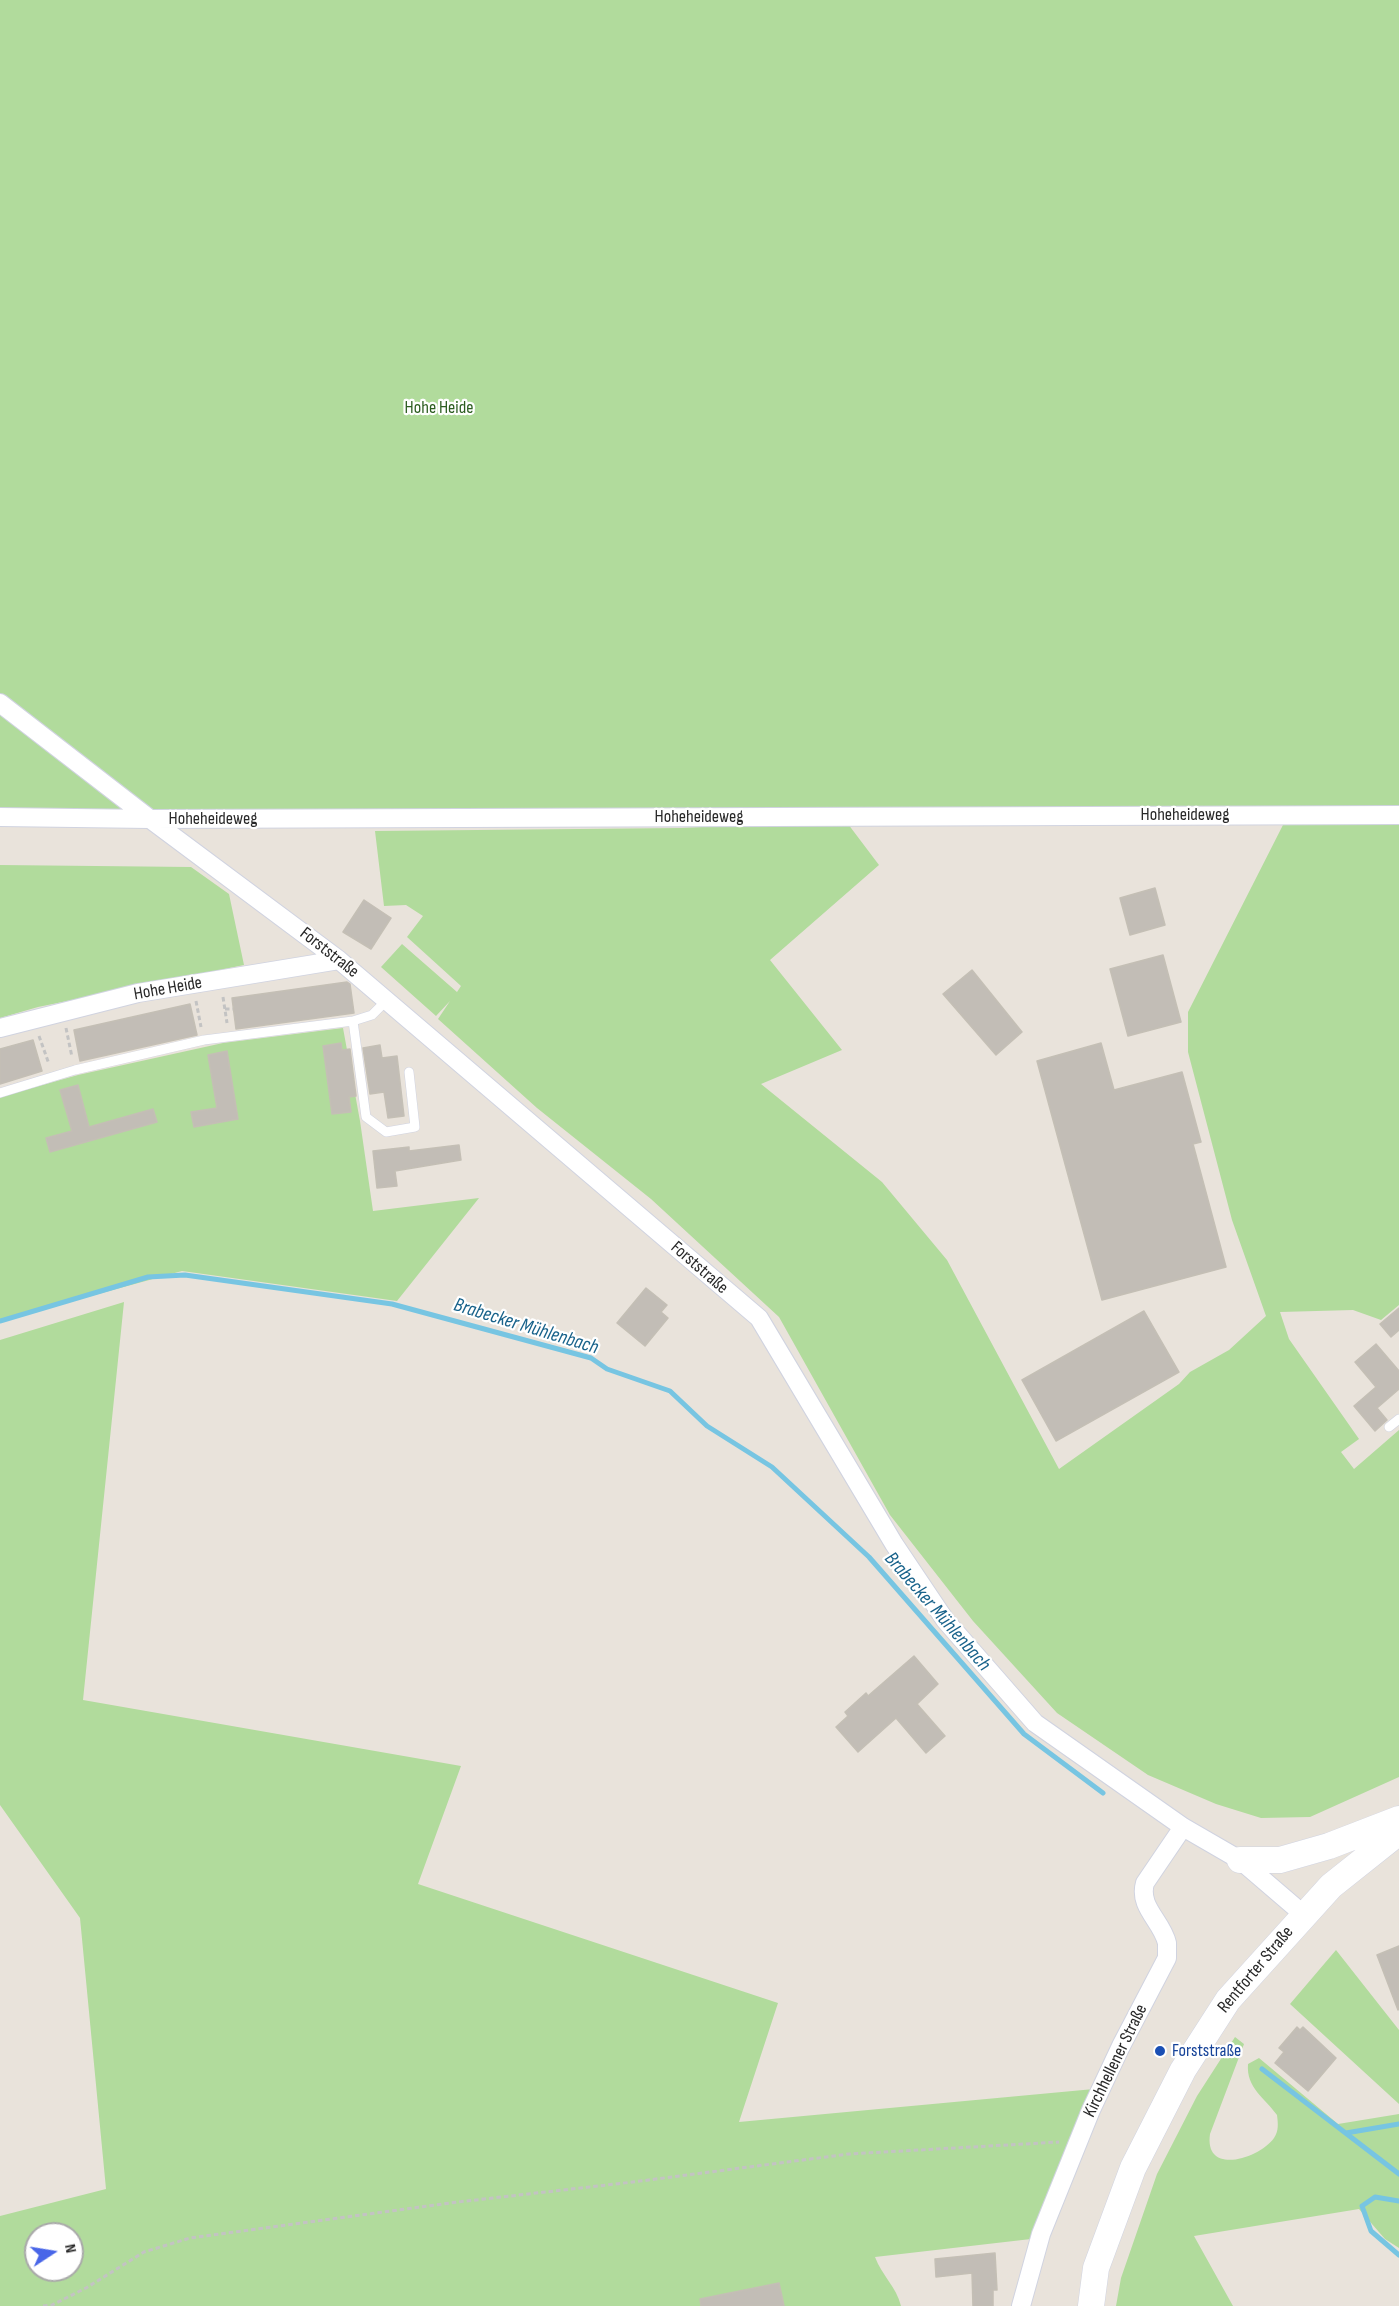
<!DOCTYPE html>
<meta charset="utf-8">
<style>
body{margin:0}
#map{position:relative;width:1399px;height:2306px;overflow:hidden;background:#e9e3db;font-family:"Sofia Sans Condensed",sans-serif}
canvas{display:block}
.north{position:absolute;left:24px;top:2222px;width:60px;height:60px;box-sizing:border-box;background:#fff;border:2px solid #a9a9a9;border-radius:50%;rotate:78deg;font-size:16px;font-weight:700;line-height:24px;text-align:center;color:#282828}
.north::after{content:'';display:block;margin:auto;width:21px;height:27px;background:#4966e8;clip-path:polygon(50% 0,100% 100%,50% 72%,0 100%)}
</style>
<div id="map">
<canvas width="1399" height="2306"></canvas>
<div class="north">N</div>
</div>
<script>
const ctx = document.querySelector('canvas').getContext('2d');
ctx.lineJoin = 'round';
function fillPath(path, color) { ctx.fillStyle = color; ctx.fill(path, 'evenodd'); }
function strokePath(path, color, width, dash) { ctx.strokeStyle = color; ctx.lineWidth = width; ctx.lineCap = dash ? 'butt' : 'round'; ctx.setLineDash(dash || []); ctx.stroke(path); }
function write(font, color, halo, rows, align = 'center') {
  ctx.font = font + ' "Sofia Sans Condensed",sans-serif'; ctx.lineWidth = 4.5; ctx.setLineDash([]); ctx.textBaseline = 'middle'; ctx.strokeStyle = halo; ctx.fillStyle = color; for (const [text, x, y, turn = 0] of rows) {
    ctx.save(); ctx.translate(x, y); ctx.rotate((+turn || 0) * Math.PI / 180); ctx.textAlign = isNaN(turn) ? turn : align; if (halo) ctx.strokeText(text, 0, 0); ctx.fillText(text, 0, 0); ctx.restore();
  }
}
const green = new Path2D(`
 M0,0H1399V808L0,818Z
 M845,820L879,865L770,960L842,1050L761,1084L882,1182L947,1260L1059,1469L1179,1384L1190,1372L1229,1350L1266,1316L1232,1220L1188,1052V1012L1284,823H1399V1305L1381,1320L1353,1310L1280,1312L1289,1339L1359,1439L1341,1452L1354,1469L1399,1430V1777L1310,1817L1261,1818L1216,1804L1148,1775L1057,1713L973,1621L890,1515L779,1317L651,1199L537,1108L438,1019L450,1001L436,1016L381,967L402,944L457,992L461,986L407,937L423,916L406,905L384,906L375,831L681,828Z
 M0,865L191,867L229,894L244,965L38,1007L0,1018Z
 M343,1028L360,1121L373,1211L479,1198L397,1301L182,1271L0,1321V1097L78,1075L223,1043Z
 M124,1302L83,1700L461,1766L418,1884L778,2003L739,2122L1094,2089L1031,2239L875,2257C882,2276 896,2286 901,2306H0V2216L106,2189L80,1918L0,1805V1340ZM36,2234H72V2270H36Z
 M1336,1950L1399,2030V2104L1290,2004Z
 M1235,2037L1244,2044L1210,2134C1204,2176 1259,2159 1274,2138C1279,2131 1278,2123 1277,2115C1265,2098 1246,2088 1248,2064L1259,2058L1338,2124L1399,2114V2248L1385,2239L1359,2209L1194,2236L1233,2306H1116L1121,2278L1157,2174L1197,2096Z`);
const stream = new Path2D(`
 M0,1321L148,1277L185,1275L392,1304L591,1358L607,1369L670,1391L707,1426L772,1467L869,1557L1024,1734L1103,1793
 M1262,2069L1399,2174
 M1346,2133L1399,2124
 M1399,2201L1375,2197L1362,2206L1371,2231L1399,2255`);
const building = new Path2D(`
 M1155,888L1165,925L1130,935L1120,898Z
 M364,900L391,918L371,949L343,932Z
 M1163,955L1181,1022L1128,1036L1110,969Z
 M972,970L1022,1032L996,1055L943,994Z
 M347,982L350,984L354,1013L236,1029L232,998Z
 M190,1004L197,1035L80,1061L74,1030Z
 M33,1040L42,1071L0,1084V1049Z
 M341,1043L342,1050L350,1049L356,1096L349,1097L351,1112L332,1114L323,1046Z
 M1101,1043L1114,1090L1182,1072L1201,1142L1193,1144L1226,1267L1102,1300L1037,1061Z
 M380,1045L382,1058L397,1056L404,1116L388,1118L384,1092L370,1094L363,1048Z
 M227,1051L238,1119L194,1127L191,1112L217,1108L208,1055Z
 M78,1085L89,1127L153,1109L157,1122L50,1152L46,1138L72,1131L60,1090Z
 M459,1145L461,1160L395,1171L397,1186L377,1188L373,1151L409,1147V1151Z
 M646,1288L667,1305L661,1312L668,1318L645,1346L617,1323Z
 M1399,1308V1330L1391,1337L1380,1324Z
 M1144,1311L1179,1372L1056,1441L1022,1380Z
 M1376,1344L1399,1371V1389L1377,1408L1387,1420L1375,1431L1354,1406L1376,1387L1355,1362Z
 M914,1656L938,1684L917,1704L945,1736L926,1753L896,1718L858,1752L836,1727L848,1716L845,1712L866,1693L868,1696Z
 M1399,1946V2009L1398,2010L1377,1955Z
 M1297,2027L1300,2030L1303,2027L1336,2058L1308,2091L1275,2063L1284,2052L1279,2048Z
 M995,2253L997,2290H993V2306H973L972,2273L936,2277L935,2259Z
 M779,2283L784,2306H701L700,2299Z`);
const path = new Path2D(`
 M223,997L227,1023
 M196,1001L201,1027
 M225,1009H233
 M66,1028L72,1057
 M39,1036L49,1064
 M43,2306L52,2305L86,2288L144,2252L190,2238L458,2202L633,2182L849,2154L1059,2142`);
const lane = new Path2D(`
 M353,1021L366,1117L386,1132L415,1127L409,1072
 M0,1093L75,1070L204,1040L353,1021L372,1015L387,1000
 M1389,1427L1399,1419`);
const street = new Path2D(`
 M0,703L150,819L339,960L759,1318L894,1544L945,1620L1035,1723L1183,1827L1240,1860L1303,1914
 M0,817L150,819L1399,815
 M0,1028L138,993L339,960
 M1021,2306L1041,2234L1091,2110L1121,2046L1167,1958C1167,1953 1167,1948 1167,1943C1162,1921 1138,1907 1145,1883L1183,1827`);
const secondary = new Path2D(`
 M1240,1860H1280L1329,1846L1399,1819
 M1091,2306L1096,2268L1133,2168L1183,2070L1228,2000L1331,1886L1399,1832`);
const markers = [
 [1160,2051,6,"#1a4fb4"]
];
const parkNames = [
 ["Hohe Heide",439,408]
];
const streetNames = [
 ["Hoheheideweg",1185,815],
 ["Hoheheideweg",699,817],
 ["Hoheheideweg",213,819],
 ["Forststraße",329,953,38],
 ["Hohe Heide",168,989,-10],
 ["Forststraße",699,1268,41],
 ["Rentforter Straße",1256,1970,-50],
 ["Kirchhellener Straße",1116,2061,-64]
];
const transitNames = [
 ["Forststraße",1172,2051]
];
const waterNames = [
 ["Brabecker Mühlenbach",526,1327,17],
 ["Brabecker Mühlenbach",937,1612,49]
];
fillPath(green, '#b1db9c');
strokePath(stream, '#77c5e2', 5);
fillPath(building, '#c2bdb6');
strokePath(building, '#c4bfb5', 1.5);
strokePath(lane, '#d0d3e0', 10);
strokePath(street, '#d0d3e0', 20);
strokePath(secondary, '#d0d3e0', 27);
strokePath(path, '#c3c3c3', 3, [4.5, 3]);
strokePath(lane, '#fff', 9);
strokePath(street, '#fff', 18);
strokePath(secondary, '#fff', 26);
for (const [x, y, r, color] of markers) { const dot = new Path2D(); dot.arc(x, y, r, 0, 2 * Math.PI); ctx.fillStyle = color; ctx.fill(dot); strokePath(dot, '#fff', 2); }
write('18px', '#2c5d20', '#fff', parkNames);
write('18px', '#282828', '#fff', streetNames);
write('18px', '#164399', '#fff', transitNames, 'left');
write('italic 20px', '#19638b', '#fff', waterNames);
</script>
